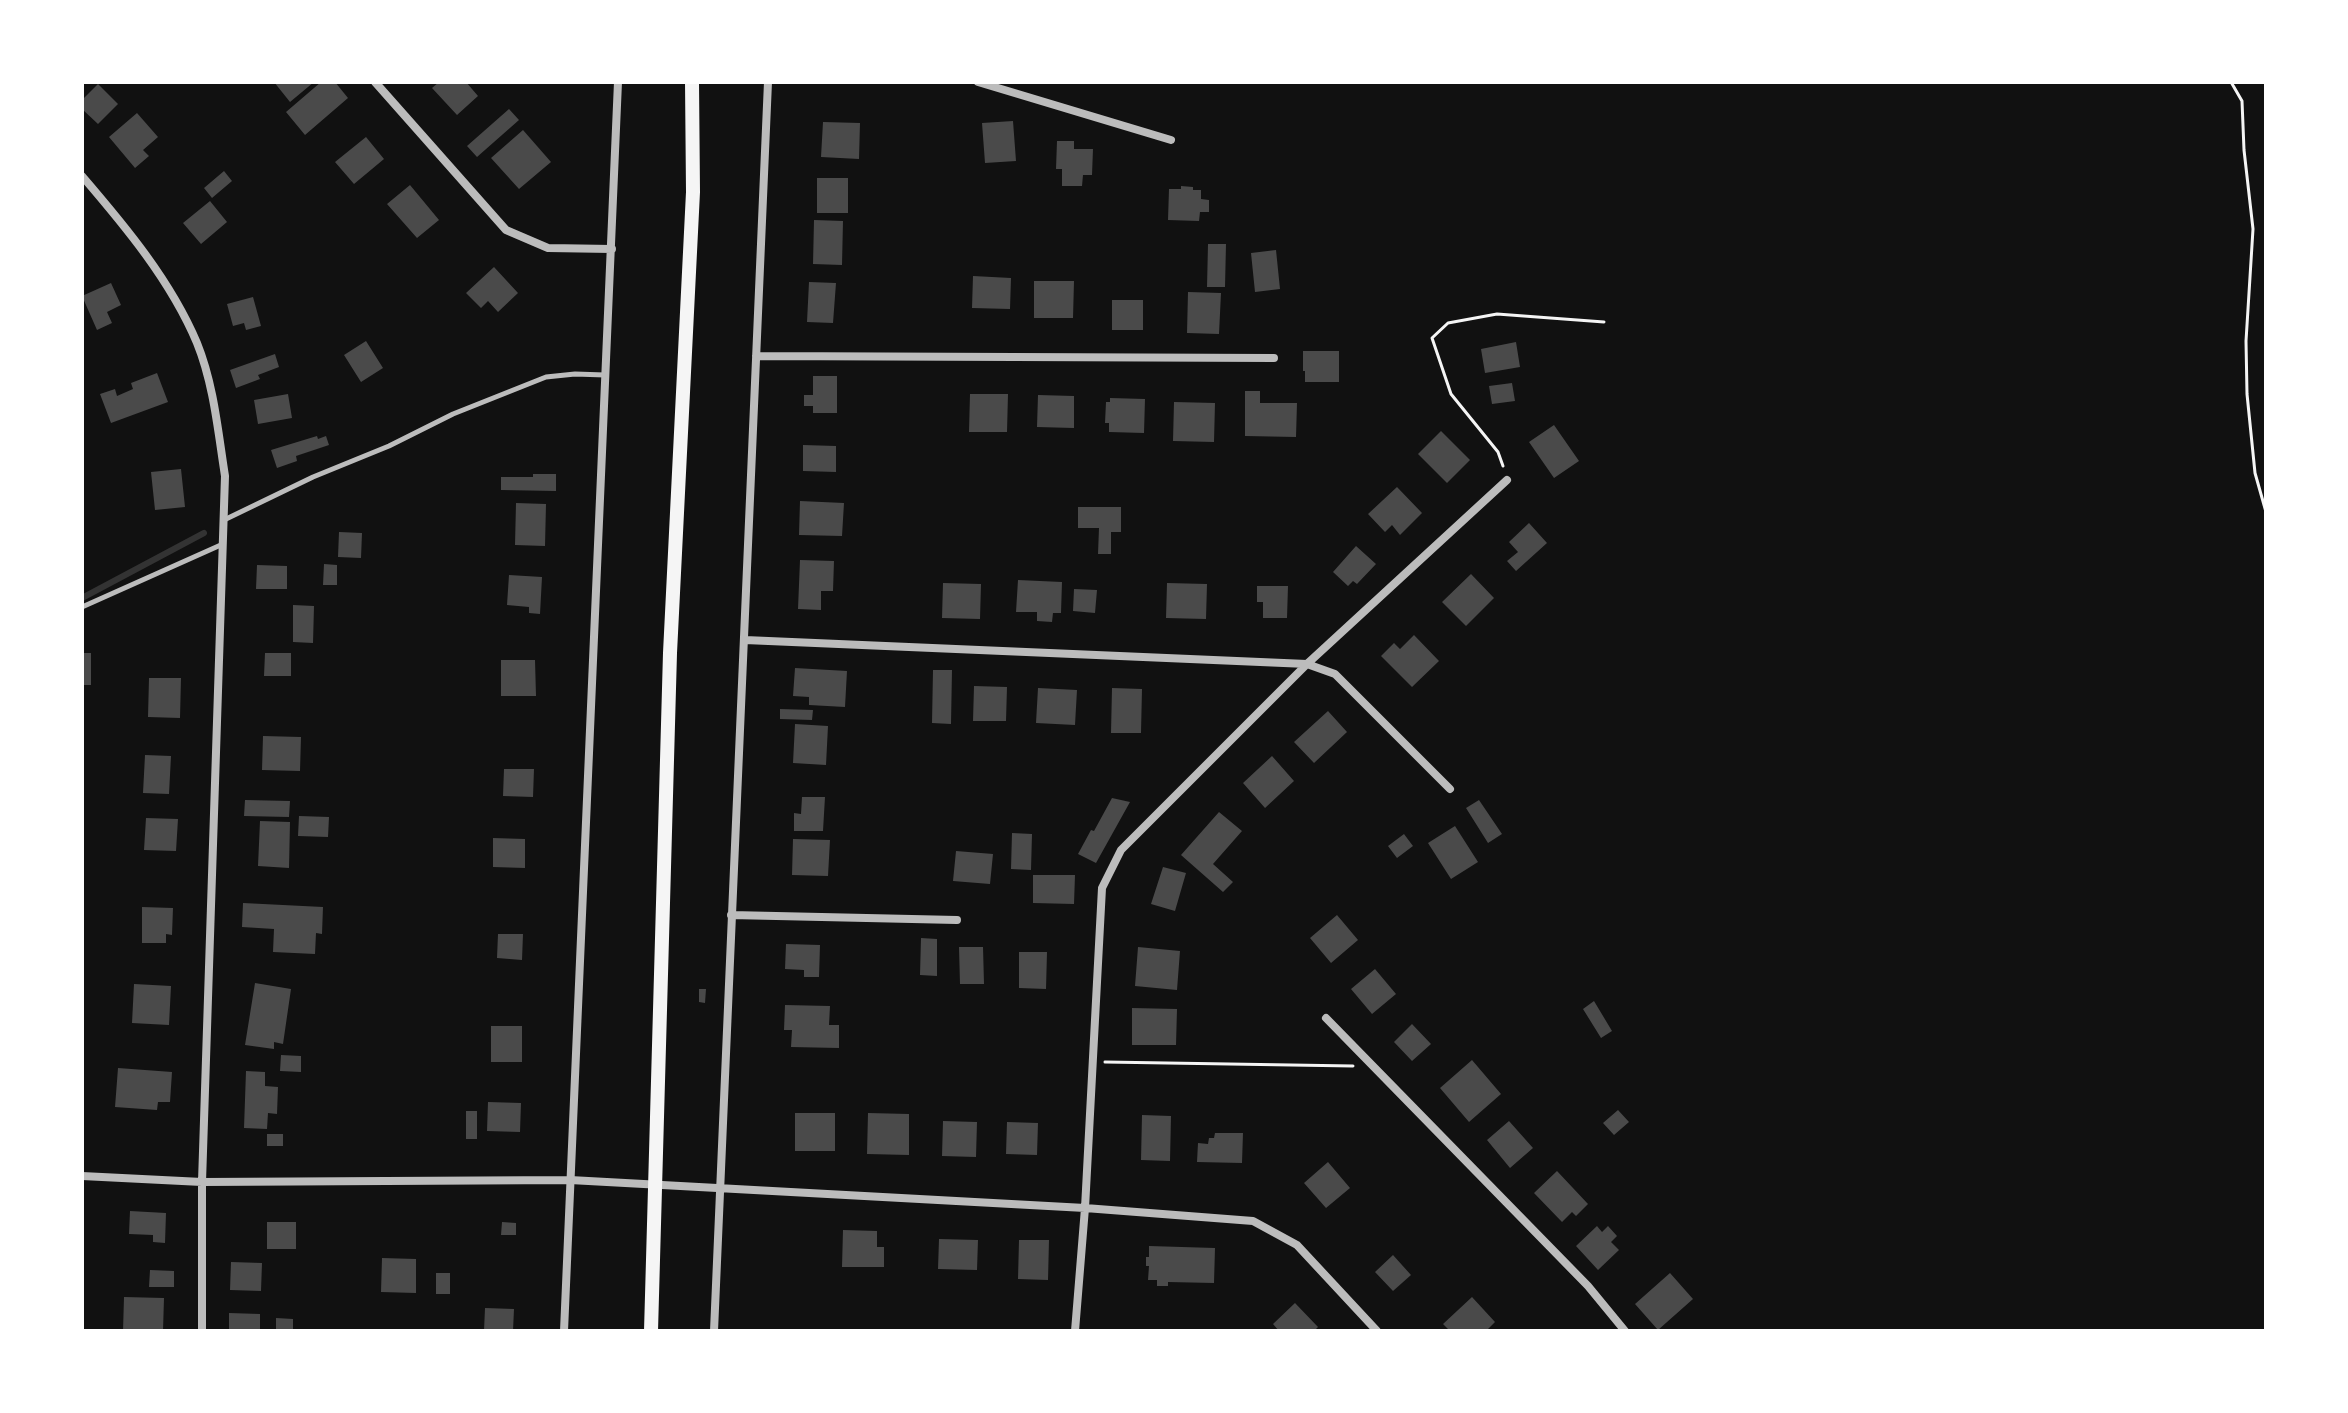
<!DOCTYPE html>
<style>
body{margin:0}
#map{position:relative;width:2348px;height:1413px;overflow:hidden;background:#111;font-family:Inter,sans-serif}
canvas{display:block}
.frame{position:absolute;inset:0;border:84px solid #fff;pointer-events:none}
</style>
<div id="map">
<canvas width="2348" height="1413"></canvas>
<div class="frame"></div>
</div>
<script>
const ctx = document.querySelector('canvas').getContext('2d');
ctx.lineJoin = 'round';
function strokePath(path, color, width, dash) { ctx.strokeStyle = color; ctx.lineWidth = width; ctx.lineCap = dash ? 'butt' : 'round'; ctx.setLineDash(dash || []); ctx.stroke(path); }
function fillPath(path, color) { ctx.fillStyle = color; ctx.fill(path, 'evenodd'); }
const stream = new Path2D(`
 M82,598L204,533`);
const building = new Path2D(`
 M274,82H314L290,102Z
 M321,82H335L348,98L305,135L286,112Z
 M439,82H466L478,96L457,115L432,88Z
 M98,84L118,104L98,124L82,109V100Z
 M509,109L519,120L477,157L467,146Z
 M137,113L158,137L143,150L149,156L135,168L109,137Z
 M1013,121L1016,161L985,163L982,123Z
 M823,122L860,123L859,159L821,157Z
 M523,130L551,162L519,189L491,158Z
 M366,137L384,159L354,184L335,162Z
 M1057,141H1074V149H1093L1092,175H1083L1082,186H1062V169H1056Z
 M224,171L232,181L212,198L204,188Z
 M817,178H848V213H817Z
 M410,185L439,220L417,238L387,204Z
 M1181,186L1193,187V190H1201V199L1209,200V212H1200L1199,221L1168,220L1169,189H1181Z
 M210,201L227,222L201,244L183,223Z
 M814,220L843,221L842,265L813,264Z
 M1208,244H1226L1225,287H1207Z
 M1276,250L1280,289L1255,292L1251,253Z
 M494,267L518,293L498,312L488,301L481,308L466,293Z
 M973,276L1011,278L1010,309L972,308Z
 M1034,281H1074L1073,318H1034Z
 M809,282L836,283L833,323L807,322Z
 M111,283L121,305L107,312L112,323L97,330L82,296Z
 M1188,292L1221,293L1219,334L1187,333Z
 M253,297L261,326L246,330L244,323L233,326L227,304Z
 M1112,300H1143V330H1112Z
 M366,341L383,368L361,382L344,355Z
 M1516,342L1520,367L1485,373L1481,349Z
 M1303,351H1339V382H1305V371H1303Z
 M275,354L279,367L258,375L260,379L236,388L230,370Z
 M157,373L168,402L111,423L100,394L115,389L117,396L133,389L131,383Z
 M813,376H837V413H813V406H804V395H813Z
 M1512,383L1515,401L1492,404L1489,386Z
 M1245,391H1260V403H1297L1296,437L1245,436Z
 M288,394L292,418L258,424L254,400Z
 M970,394H1008L1007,432H969Z
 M1038,395L1074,396V428L1037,427Z
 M1110,398L1145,399L1144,433L1109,432V423H1105L1106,402H1110Z
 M1174,402L1215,403L1214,442L1173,441Z
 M1554,425L1579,461L1554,478L1529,442Z
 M1441,431L1470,460L1447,483L1418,454Z
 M317,436L318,439L326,436L329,445L296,456L297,461L277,468L271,450Z
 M803,445L836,446V472L803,471Z
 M181,469L185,507L155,510L151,472Z
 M533,474H556V491L501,490V477H533Z
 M1397,487L1422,513L1400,535L1392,525L1385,532L1368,514Z
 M800,501L844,503L842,536L799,535Z
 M516,503L546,504L545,546L515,545Z
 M1078,507H1121V532H1111V554H1098L1099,528H1078Z
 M1529,523L1547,543L1516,571L1507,561L1518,552L1509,542Z
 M339,532L362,533L361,558L338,557Z
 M1356,546L1376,564L1357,584L1353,581L1348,586L1333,572Z
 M800,560L834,561L833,591H821V610L798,609Z
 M324,564L337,565V585H323Z
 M257,565L287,566V589H256Z
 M1471,574L1494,598L1466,626L1442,602Z
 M509,575L542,577L540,614L529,613V607L507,605Z
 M1018,580L1062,582L1061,613H1053L1052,622L1037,621V612H1016Z
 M943,583L981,584L980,619L942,618Z
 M1167,583L1207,584L1206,619L1166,618Z
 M1257,586H1288L1287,618H1263V602H1257Z
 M1074,589L1097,590L1095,613L1073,611Z
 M293,605L314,606L313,643L293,642Z
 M1414,635L1439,661L1412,687L1381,656L1394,643L1400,649Z
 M82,653H91V685H82Z
 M265,653H291V676H264Z
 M501,660H535L536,696H501Z
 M795,668L847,671L845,707L809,705V697L793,696Z
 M933,670H952L951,724L932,723Z
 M149,678H181L180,718L148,717Z
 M974,686L1007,687L1006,721H973Z
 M1038,688L1077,690L1075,725L1036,723Z
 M1112,688L1142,689L1141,733H1111Z
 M780,709L813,710L812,720L780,719Z
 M1328,711L1347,732L1314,763L1294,742Z
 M795,724L828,726L826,765L793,763Z
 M263,736L301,737L300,771L262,770Z
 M145,755L171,756L169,794L143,793Z
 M1272,756L1294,781L1265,808L1243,783Z
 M504,769H534L533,797L503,796Z
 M802,797H825L823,831H794V813L801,814Z
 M1112,798L1130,802L1096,863L1078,854L1091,830L1094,831Z
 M245,800L290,801L289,817L244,816Z
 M1479,800L1502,834L1488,843L1466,808Z
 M1219,812L1242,831L1213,864L1233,882L1223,892L1181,855Z
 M299,816L329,817L328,837L298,836Z
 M146,818L178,819L176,851L144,850Z
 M260,821L290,822L289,868L258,866Z
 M1455,826L1478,862L1451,879L1428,843Z
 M1012,833L1032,834L1031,870L1011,869Z
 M1404,834L1413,846L1397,858L1388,846Z
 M493,838L525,839V868L493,867Z
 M793,839L830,840L828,876L792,875Z
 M956,851L993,854L990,884L953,881Z
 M1163,867L1186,873L1175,911L1151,904Z
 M1033,875H1075L1074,904L1033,903Z
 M243,903L323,907L322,934L316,933L315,954L273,952L274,929L242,927Z
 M142,907L173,908L172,935L166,934V943H142Z
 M1337,915L1358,940L1331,963L1310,938Z
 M498,934H523L522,960L497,958Z
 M921,938L937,939V976L920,975Z
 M786,944L820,945L819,977H804V970L785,969Z
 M959,947H983L984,984H960Z
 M1138,947L1180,951L1177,990L1135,986Z
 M1019,952H1047L1046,989L1019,988Z
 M1375,969L1396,994L1372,1014L1351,989Z
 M255,983L291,989L283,1044L274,1042V1049L245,1045Z
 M134,984L171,986L169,1025L132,1023Z
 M699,989H706L705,1003L699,1002Z
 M1594,1001L1612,1031L1601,1038L1583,1009Z
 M785,1005L830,1006L829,1025H839V1048L791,1047L792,1030H784Z
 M1132,1008L1177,1009L1176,1045H1132Z
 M1412,1024L1431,1044L1412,1061L1394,1042Z
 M491,1026H522V1062H491Z
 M281,1055L301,1056V1072L280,1071Z
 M1472,1060L1501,1094L1469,1122L1440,1088Z
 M118,1068L172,1072L170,1102H158L157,1110L115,1107Z
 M246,1071L265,1072V1086L278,1087L277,1114L268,1113L267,1129L244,1128Z
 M488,1102L521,1103L520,1132L487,1131Z
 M1618,1110L1629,1122L1614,1135L1603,1123Z
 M466,1111H477V1139H466Z
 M795,1113H835V1151H795Z
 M868,1113L909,1114V1155L867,1154Z
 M1142,1115L1171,1116L1170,1161L1141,1160Z
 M943,1121L977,1122L976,1157L942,1156Z
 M1509,1121L1533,1148L1510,1168L1487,1140Z
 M1007,1122L1038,1123L1037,1155L1006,1154Z
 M1215,1133H1243L1242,1163L1197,1162L1198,1143L1208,1144L1209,1138H1214Z
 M267,1134H283V1146H267Z
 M1328,1162L1350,1188L1326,1208L1304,1183Z
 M1557,1171L1588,1204L1576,1216L1572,1212L1562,1222L1534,1193Z
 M130,1211L166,1213L165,1243L153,1242V1235L129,1234Z
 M267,1222H296V1249H267Z
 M502,1222L516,1223V1235H501Z
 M1597,1226L1602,1232L1608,1226L1617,1236L1611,1242L1619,1250L1598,1270L1576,1246Z
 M843,1230L877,1231V1247H884V1267H842Z
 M939,1239L978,1240L977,1270L938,1269Z
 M1019,1240H1049L1048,1280L1018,1279Z
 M1149,1246L1215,1248L1214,1283L1168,1282V1286H1157V1280H1148L1149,1266H1146V1257H1149Z
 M1393,1255L1411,1275L1393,1291L1375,1272Z
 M382,1258L416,1259V1293L381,1292Z
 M231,1262L262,1263L261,1291L230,1290Z
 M150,1270L174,1271V1287H149Z
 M436,1273H450V1294H436Z
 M1670,1273L1693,1299L1658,1330L1635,1304Z
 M124,1297L164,1298L163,1331H123Z
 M1472,1297L1495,1322L1486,1331H1450L1443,1324Z
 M1295,1303L1318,1327L1314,1331H1279L1273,1324Z
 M485,1308L514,1309L513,1331H484Z
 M229,1313L260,1314V1331H229Z
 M276,1318L293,1319V1331H276Z`);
const path = new Path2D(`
 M2231,82L2242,101L2244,150L2253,229L2246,341L2247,394L2255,473L2266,512
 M1503,466L1498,452L1451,394L1432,338L1448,323L1497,314L1604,322
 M1105,1062L1353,1066`);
const service = new Path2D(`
 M224,520L313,477L389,446L453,414L546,377L575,374L605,375
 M82,607L223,544`);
const minor = new Path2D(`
 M375,82L506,230L548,248L612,249
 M978,82L1171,140
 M82,176C125,226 171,281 197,343C214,385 218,432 225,476L202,1182V1331
 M756,356L1274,358
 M745,640L1307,664L1335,674L1450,789
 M731,915L957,920
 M1326,1018L1588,1286L1625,1331
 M82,1176L202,1182L570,1180L1085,1208L1253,1221L1297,1245L1377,1331
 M564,1331L618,82
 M714,1331L768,82
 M1075,1331L1085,1208L1102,888L1121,850L1307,664L1507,480`);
const secondary = new Path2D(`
 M651,1331L670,653L693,192L692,82`);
strokePath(stream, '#333', 6);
fillPath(building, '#4a4a4a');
strokePath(path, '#f5f5f5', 3);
strokePath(service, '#bcbcbc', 5);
strokePath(minor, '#bcbcbc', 8);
strokePath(secondary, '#f5f5f5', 14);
</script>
